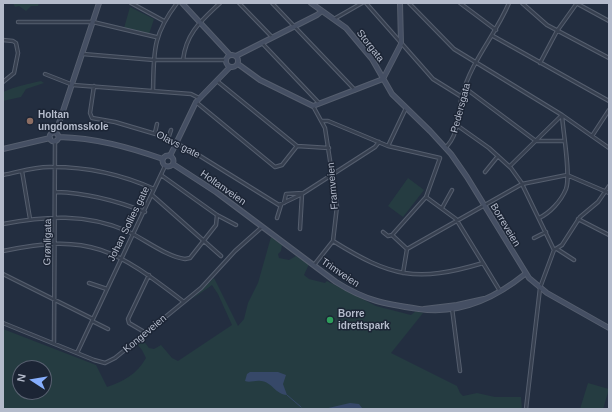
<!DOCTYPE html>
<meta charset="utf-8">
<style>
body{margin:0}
#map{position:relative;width:612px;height:412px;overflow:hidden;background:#232e40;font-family:Helvetica,sans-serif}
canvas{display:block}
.frame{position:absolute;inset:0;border:4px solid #b4bbcb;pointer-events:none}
.north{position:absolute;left:12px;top:360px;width:40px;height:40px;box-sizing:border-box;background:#1c2535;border:1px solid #596171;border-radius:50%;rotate:282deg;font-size:11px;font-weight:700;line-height:16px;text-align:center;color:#b4bbcb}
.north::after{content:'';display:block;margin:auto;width:14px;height:18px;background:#86aefd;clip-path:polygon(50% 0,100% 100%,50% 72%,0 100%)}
</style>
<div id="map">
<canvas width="612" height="412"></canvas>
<div class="frame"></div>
<div class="north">N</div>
</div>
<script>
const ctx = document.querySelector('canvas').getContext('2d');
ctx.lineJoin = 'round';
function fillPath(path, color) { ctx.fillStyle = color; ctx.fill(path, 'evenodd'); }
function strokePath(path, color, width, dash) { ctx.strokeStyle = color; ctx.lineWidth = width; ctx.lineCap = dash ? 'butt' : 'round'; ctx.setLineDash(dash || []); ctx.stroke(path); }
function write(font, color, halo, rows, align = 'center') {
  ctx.font = font + ' Helvetica,sans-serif'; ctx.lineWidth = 3; ctx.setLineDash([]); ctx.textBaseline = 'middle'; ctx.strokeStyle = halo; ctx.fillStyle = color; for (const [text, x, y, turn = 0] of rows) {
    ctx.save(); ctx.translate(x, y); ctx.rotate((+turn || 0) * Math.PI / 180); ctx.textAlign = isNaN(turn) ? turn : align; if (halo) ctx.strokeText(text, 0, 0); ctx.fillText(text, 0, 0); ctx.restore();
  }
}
const green = new Path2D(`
 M13,3H39L38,6H31L26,11L19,6L15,7Z
 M130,7L154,19L149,34L124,28Z
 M41,81L44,83L26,89L21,97L3,101V92C16,86 28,84 41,81Z
 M408,178L424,190L403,217L388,206Z
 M271,237L282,245L281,251L278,254L279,258L289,260L296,256L309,264L304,275L309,279L325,283L327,281L376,306L411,315L416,311L423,313L391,353L457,386L460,393L463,396L477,393L495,397H521L522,409H3V329L96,365L107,387C124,381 137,374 146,358L142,350L137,344L142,339L149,348L154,349L161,345L172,358L178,361L232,325L218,294L212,285L192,299L214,278L238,326L244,319L248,303L258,283ZM20,368H44V392H20Z
 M588,383L609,389L603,409H580Z`);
const water = new Path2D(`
 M250,372H278L286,375L283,384L287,395C275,394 272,382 261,381C255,380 250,383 245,381L247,374Z
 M350,403L359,404L362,408L324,409Z`);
const stream = new Path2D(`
 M287,395L301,407`);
const street = new Path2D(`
 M131,3L164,21
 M239,3L272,37
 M272,3L355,90
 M366,3L433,79L462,97
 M409,3L454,49L562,115L609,148
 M460,3L496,30
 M522,3L547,25L609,58
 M576,3L609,21
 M334,19L362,3
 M18,22H93L156,37
 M493,36L609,101
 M3,40L13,41L16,43L18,53L14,73L3,82
 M262,43L319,103
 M83,54L154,60H226
 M183,60C186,33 201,21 220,3
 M540,63L557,31L577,3
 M45,74L73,85L191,94L199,98
 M217,81L297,146
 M94,86L90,113L92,118L115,122L159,135L192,151L279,205L302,194L375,147L379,142
 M465,88L536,141H564
 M153,91C154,52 152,36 177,3
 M196,102L275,167L282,165L297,146L329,148
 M313,106L325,128L337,206L333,241L314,265
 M322,121H328L388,146L440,158L426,197L392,235
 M458,126L489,148L511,168L521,182L554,250
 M155,133L157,124
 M592,136L609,110
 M168,139L171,130
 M388,146L406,108
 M445,148C460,134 457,114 462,96C471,61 495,36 509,3
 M510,166L562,115
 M22,171L30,219
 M485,172L498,156
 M3,175C19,172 36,166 52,167C88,167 121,174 154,189
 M161,175L217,215L236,225
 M56,192C88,193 115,200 145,212
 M152,195L221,256
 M426,197L456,219L483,263
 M284,203L286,194L303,193
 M442,208L452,190
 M277,218L281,205
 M539,218C550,213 561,201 566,189C571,175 563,132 562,115
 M578,219L609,235
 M3,224C45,216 86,213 127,231C144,239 167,257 185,259L190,258L216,225L217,215
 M300,229L302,194
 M383,232L388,236L392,235
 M392,235L407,249
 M534,238L546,232
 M333,241C391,277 416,283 483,263L500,291
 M407,249L522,184L567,175L609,193
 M557,249L574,260
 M3,251C90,232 116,250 184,302
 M403,273L407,249
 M3,274L93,319
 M89,283L107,289
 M541,285L554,250L562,245L580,217L598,202L609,186
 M452,308L460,371
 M92,321L108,329
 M3,323L94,360L105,363L115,358L201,288L235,251L262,227
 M146,333L129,323L128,319L149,275
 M54,343L55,141
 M77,353L165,166
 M526,409L540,288`);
const secondary = new Path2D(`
 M182,3L230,55
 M311,3L346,28L372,59L392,94L430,131L451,154L467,177L529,278L547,293L609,328
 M226 61a6 6 0 1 1 12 0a6 6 0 1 1-12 0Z
 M236,56L317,15L322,11
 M238,64L260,80L313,106L383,79L401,44L400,3
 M56,132L99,3
 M49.5 137a4.5 4.5 0 1 1 9 0a4.5 4.5 0 1 1-9 0Z
 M59,137C96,138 128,147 163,159
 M3,149L50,138
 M162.5 161a5.5 5.5 0 1 1 11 0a5.5 5.5 0 1 1-11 0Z
 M170,156L196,102L230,67
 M173,164L216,192L336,282C366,301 385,304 419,309C459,315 494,299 525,274
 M424,309L457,305L484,299`);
const markers = [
 [30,121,4,"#8d6e63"],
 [330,320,4,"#2e9e5b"]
];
const streetNames = [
 ["Storgata",370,46,52],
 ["Pedersgata",461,108,-75],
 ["Olavs gate",178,145,27],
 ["Framveien",333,186,-95],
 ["Holtanveien",223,188,35],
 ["Johan Sollies gate",129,224,-64],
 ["Borreveien",505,225,59],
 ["Grønligata",48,242,-89],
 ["Trimveien",340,273,34],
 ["Kongeveien",145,334,-40]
];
const poiNames = [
 ["Holtan",38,115],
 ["ungdomsskole",38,127],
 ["Borre",338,314],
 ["idrettspark",338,326]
];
fillPath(green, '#253c41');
fillPath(water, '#364868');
strokePath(stream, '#364868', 1);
strokePath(street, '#555e6e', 4.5);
strokePath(secondary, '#555e6e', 6);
strokePath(street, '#374050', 2.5);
strokePath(secondary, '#454f63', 4);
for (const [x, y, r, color] of markers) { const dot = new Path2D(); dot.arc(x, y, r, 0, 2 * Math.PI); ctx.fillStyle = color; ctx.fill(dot); strokePath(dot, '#1c2535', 1.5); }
write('10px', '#b4bbcb', '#1c2535', streetNames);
write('bold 10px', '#b4bbcb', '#1c2535', poiNames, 'left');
</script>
